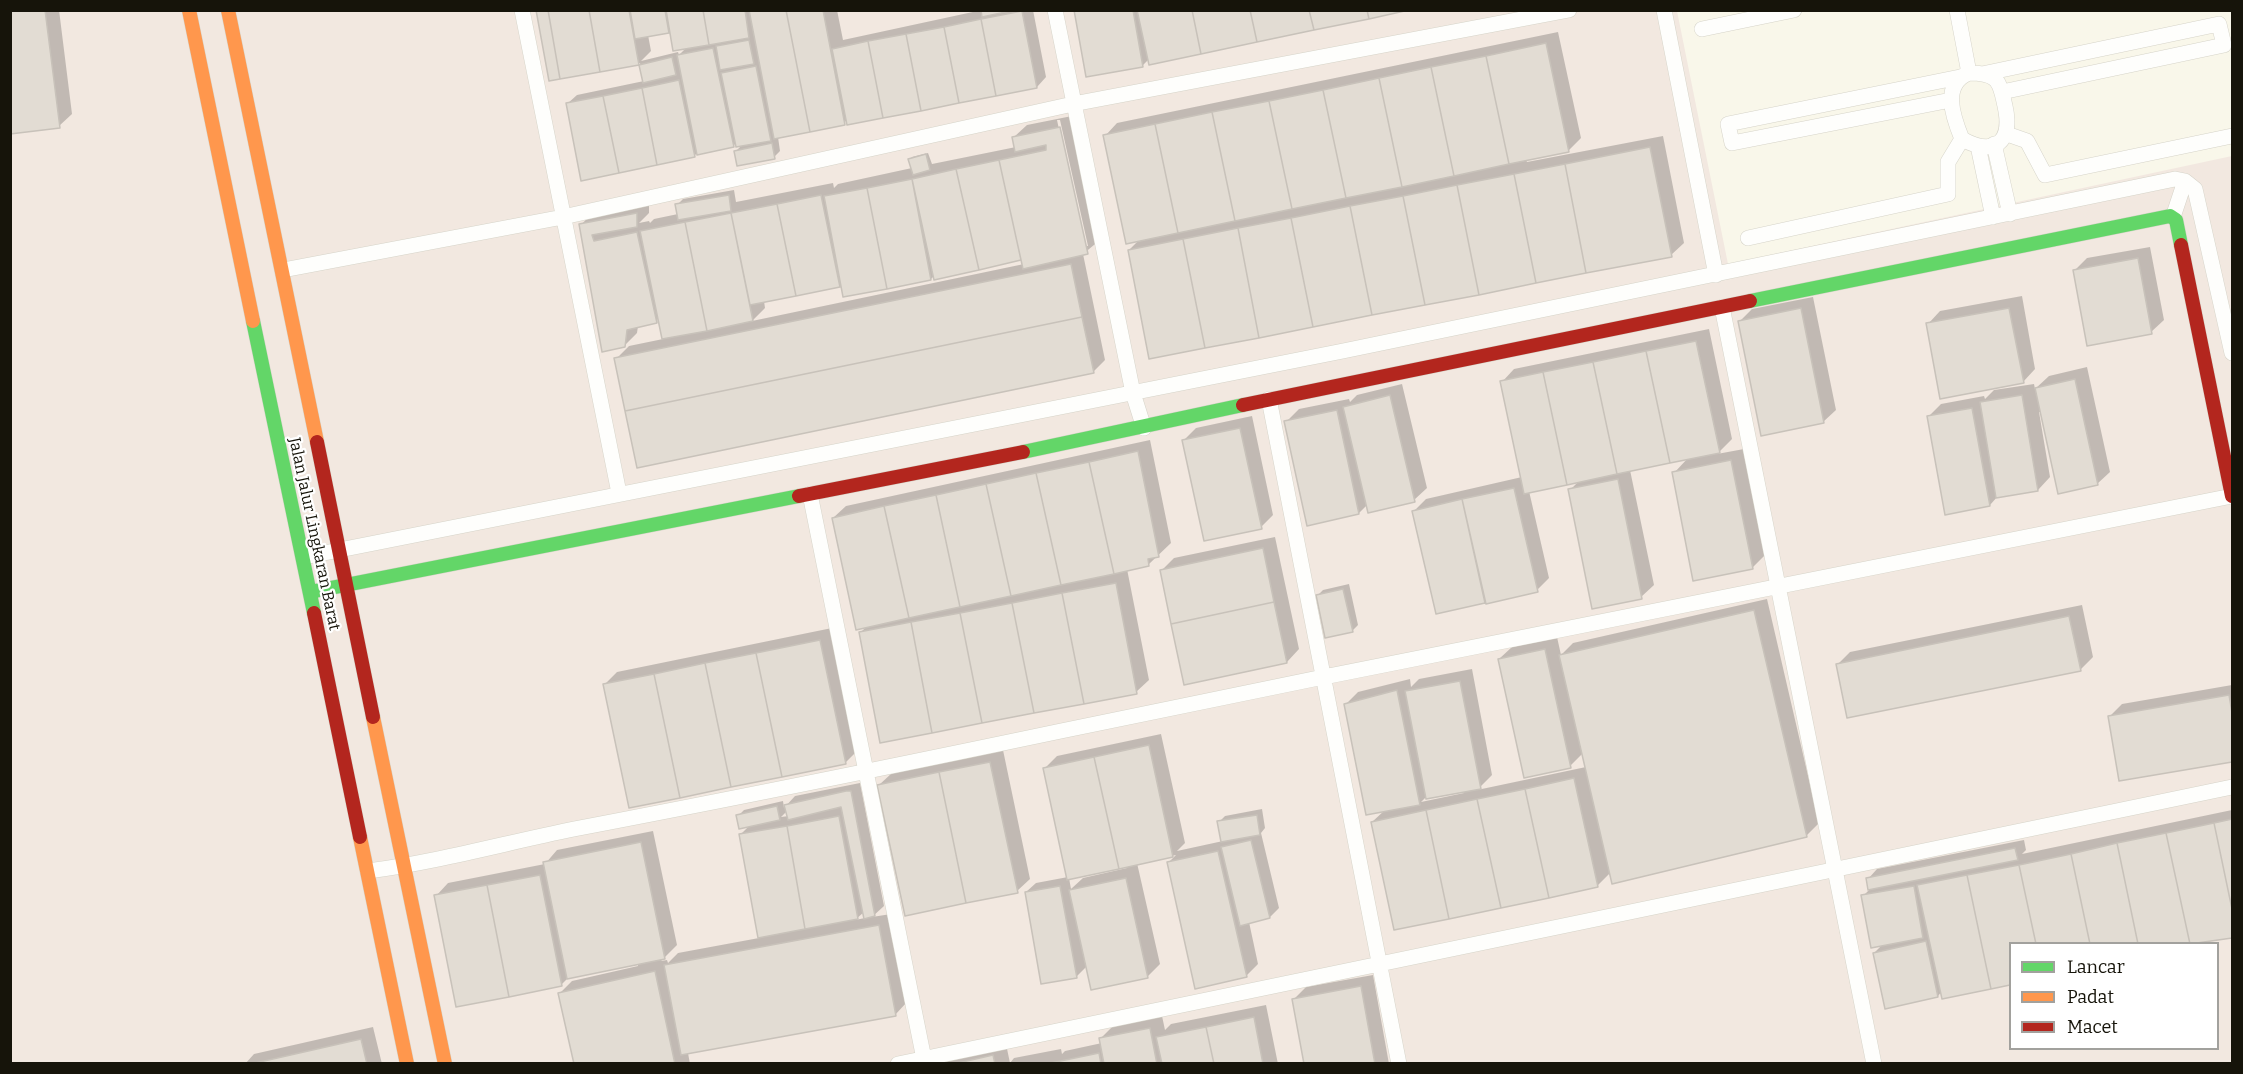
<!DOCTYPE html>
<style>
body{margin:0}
#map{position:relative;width:2243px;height:1074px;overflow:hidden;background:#f9f7ea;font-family:Bitter,serif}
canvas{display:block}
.frame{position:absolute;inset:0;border:12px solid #16140a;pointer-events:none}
.legend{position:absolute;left:2009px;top:942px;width:210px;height:108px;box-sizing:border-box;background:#fff;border:2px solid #a2a19d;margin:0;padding:8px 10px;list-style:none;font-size:18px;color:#16140a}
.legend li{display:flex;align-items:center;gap:12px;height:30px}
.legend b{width:30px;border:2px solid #a2a19d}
</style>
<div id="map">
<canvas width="2243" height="1074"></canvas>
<div class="frame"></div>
<ul class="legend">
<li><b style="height:8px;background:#63d668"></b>Lancar</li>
<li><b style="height:8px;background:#ff974d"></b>Padat</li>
<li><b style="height:8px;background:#b3261e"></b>Macet</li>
</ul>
</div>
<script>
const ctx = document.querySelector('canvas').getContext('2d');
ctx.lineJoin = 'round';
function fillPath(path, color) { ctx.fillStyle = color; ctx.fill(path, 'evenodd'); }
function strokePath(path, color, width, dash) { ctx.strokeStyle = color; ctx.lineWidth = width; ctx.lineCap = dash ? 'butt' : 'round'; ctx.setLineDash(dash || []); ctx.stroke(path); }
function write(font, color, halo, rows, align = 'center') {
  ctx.font = font + ' Bitter,serif'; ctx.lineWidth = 4.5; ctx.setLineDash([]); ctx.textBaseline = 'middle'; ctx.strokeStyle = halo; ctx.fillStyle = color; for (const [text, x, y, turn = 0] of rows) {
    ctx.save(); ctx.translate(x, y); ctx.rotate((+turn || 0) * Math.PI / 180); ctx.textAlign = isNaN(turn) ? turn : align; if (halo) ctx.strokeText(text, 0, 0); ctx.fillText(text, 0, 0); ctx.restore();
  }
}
const industrial = new Path2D(`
 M10,11H1677L1728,264L2232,156V1063H11ZM2010,944H2218V1048H2010Z`);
const shadow = new Path2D(`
 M10,10H59L72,114L59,126Z
 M537,10H837L843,40L982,10H1033L1046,77L1037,87L847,121L778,137L780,151L774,157L736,151L742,145L736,143L733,146L697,153L694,156L567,104L577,95L644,81L640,63L550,79ZM671,31L687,47L679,55L678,52L641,61L651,51L648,35Z
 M1076,10H1402L1149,59L1142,66Z
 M1558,32L1581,138L1568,151L1526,160L1527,162L1663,136L1684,243L1671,255L1129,250L1140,239L1105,136L1117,123Z
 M1072,116L1100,240L1083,254L1105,360L1093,372L616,359L629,346L663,339L659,319L638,326L637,333L624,346L581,225L593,212L649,201V213L639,223L649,221L650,223L654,219L678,214L677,205L683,199L734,190L736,202L833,183L834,188L838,184L912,168L910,160L912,157L928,153L932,164L1016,147L1014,137L1027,125ZM1057,120H1060L1088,246H1084ZM1022,259L1024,264L752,321L765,308L764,301L839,286L842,283L931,279L935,275V278Z
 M2150,247L2164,320L2151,332L2074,271L2087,258Z
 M2022,296L2035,369L2023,382L1928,324L1940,311Z
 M1813,297L1836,410L1823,422L1740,321L1752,309Z
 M1709,329L1732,439L1717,454L1744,449L1765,555L1752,568L1674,473L1688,458L1630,470L1654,585L1641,597L1570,490L1579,481L1529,491L1549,578L1537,590L1437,613L1414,511L1426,499L1522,477L1502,382L1514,369Z
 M2087,367L2110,472L2097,484L2042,412H2039L2050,477L2038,490L1998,496L1990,505L1928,417L1941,404L1984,396L1985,399L1994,390L2034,384L2035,389L2049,376Z
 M1402,384L1427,488L1414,500L1368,504L1359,513L1286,422L1299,409L1349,399L1350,402L1357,395Z
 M1252,416L1273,515L1261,527L1183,441L1196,428Z
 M1150,440L1171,543L1149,564L1127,569L1149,680L1136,692L861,632L867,626L833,518L846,506Z
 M1275,537L1299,649L1287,662L1161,571L1174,558Z
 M1349,584L1358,625L1352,631L1317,596L1323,590Z
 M1767,599L1819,823L1807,835L1613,882L1611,872L1597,886L1372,822L1385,810L1346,704L1358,692L1410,679L1411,687L1419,679L1472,669L1492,775L1477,790L1586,767L1583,753L1570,766L1499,659L1512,647L1557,637L1561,655L1573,643ZM1463,790L1464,793L1421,802L1426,797Z
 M2082,605L2093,657L2080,670L1838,664L1850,652Z
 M832,628L858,750L846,762L604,685L617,672Z
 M2232,685V760L2121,779L2110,716L2122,704Z
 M1161,734L1185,843L1177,851L1223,841L1219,822L1225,816L1262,809L1265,828L1261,833L1279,908L1270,917L1249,922L1258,964L1246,976L1168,863L1176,855L1137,863L1160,964L1147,977L1087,966L1076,977L1026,892L1036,883L1068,877L1045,768L1057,756ZM1127,865V868L1083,878L1071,889L1069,878Z
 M1003,750L1030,879L1017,891L879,785L892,773Z
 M860,783L884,906L872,917L891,914L907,1002L895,1015L688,1053L690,1064H575L560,993L572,981L638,966V963L569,977L561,985L436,896L448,883L545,864L557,850L653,831L677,945L661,961L667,960L668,963L678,953L759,938L740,835L750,825L738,816L744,810L783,801L784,808L795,796ZM787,811L789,816L781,817ZM864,912L865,918L855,920Z
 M2232,810V936L2198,944H2010V983L1943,997L1942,991L1938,996L1886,1007L1874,953L1883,944L1863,896L1870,889L1868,879L1877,869L2024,840L2026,850L2022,854Z
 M1373,975L1389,1064H1305L1294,999L1306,987Z
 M1266,1005L1278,1064H941L949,1055L1006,1044L1010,1063L1014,1058L1061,1049L1062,1054L1065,1051L1102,1043L1101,1038L1113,1026L1162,1016L1165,1030L1171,1024Z
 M373,1027L382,1064H245L254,1054Z`);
const building = new Path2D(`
 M10,10H45L60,128L10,134Z
 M536,10H548L560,79L549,81Z
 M548,10H589L600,72L560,79Z
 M589,10H629L639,65L600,72Z
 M630,10H665L669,33L635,39Z
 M666,10H703L709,45L673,51Z
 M703,10H745L749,38L709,45Z
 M749,10H786L810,132L774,139Z
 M786,10H823L845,125L810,132Z
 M981,10H1015L982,17Z
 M1074,10H1133L1143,67L1086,77Z
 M1137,10H1192L1201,54L1149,65Z
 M1192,10H1250L1257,42L1201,54Z
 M1250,10H1309L1314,30L1257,42Z
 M1309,10H1367L1369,19L1314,30Z
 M1367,10H1409L1369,19Z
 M1022,11L1037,88L996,96L981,19Z
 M981,19L996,96L959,103L944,27Z
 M944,27L959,103L921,111L906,34Z
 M906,34L921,111L883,118L868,41Z
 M749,40L754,64L720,70L716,46Z
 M868,41L883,118L847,125L832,49Z
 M1546,43L1569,152L1509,164L1486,56Z
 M713,48L734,147L697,155L677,55Z
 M1486,56L1509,164L1454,176L1431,67Z
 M672,57L676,75L643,83L639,65Z
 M756,66L771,141L736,147L721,73Z
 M1431,67L1454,176L1402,187L1379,78Z
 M1379,78L1402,187L1346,198L1323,90Z
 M679,80L695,157L657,165L642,88Z
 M642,88L657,165L619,173L603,96Z
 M1323,90L1346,198L1292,209L1269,101Z
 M603,96L619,173L581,181L566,103Z
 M1269,101L1292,209L1235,221L1212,112Z
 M1212,112L1235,221L1178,233L1155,124Z
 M1155,124L1178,233L1126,244L1103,135Z
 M1060,127L1088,254L1023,269L999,160L1046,150V145L1015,152L1012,137Z
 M772,143L775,159L737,166L734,151Z
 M1650,147L1672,257L1586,273L1565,164Z
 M926,154L930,170L913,175L908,159Z
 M999,160L1021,260L979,270L956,169Z
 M1565,164L1586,273L1536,283L1514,174Z
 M956,169L979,270L934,280L912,179Z
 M1514,174L1536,283L1479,295L1457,185Z
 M912,179L931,280L887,289L867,188Z
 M1457,185L1479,295L1425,305L1403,196Z
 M867,188L887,289L843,297L824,196Z
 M729,195L731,211L678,220L675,204Z
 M821,195L840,287L796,296L777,204Z
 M1403,196L1425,305L1372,315L1350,206Z
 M777,204L796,296L750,305L731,213Z
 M1350,206L1372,315L1313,327L1291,218Z
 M637,213V227L592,235L594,241L637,232L657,323L627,330L625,347L602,352L579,224Z
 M731,213L753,321L707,331L685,222Z
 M1291,218L1313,327L1259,338L1238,228Z
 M685,222L707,331L662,339L640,231Z
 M1238,228L1259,338L1205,348L1183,239Z
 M1183,239L1205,348L1149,359L1128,250Z
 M2138,258L2152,334L2087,346L2073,270Z
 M1071,264L1082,317L625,411L614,358Z
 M1801,308L1824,423L1761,436L1738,321Z
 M2009,308L2024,383L1940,399L1926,323Z
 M1082,317L1094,373L637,468L625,411Z
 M1696,341L1720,453L1670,463L1646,351Z
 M1646,351L1670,463L1617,474L1593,362Z
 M1593,362L1617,474L1567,485L1543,372Z
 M1543,372L1567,485L1524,494L1500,381Z
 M2075,379L2098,485L2058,494L2035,388Z
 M1390,395L1415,502L1368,513L1343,407Z
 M2022,395L2038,491L1996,498L1980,402Z
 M1972,408L1990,506L1945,515L1927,416Z
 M1337,410L1359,514L1307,526L1284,421Z
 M1240,428L1262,529L1204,541L1182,440Z
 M1138,451L1159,557L1148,559L1149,566L1114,574L1089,462Z
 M1731,460L1753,569L1693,581L1672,472Z
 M1089,462L1114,574L1061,585L1036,473Z
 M1036,473L1061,585L1011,596L986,484Z
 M1618,479L1642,599L1592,609L1568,489Z
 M986,484L1011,596L960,607L936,495Z
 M1514,488L1538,592L1486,604L1462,499Z
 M936,495L960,607L909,618L884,506Z
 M1462,499L1485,603L1436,614L1412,511Z
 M884,506L909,618L856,630L832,518Z
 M1263,548L1274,602L1171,624L1160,570Z
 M1116,583L1137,694L1084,704L1062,593Z
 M1343,589L1353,632L1325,638L1316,595Z
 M1062,593L1084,704L1034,713L1012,603Z
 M1274,602L1287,663L1184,685L1171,624Z
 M1012,603L1034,713L982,723L960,613Z
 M1754,610L1807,837L1612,884L1559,655Z
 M960,613L982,723L932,733L911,622Z
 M2069,616L2081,671L1847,718L1836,664Z
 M911,622L932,733L880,743L859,632Z
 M820,640L846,764L782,777L756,653Z
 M1545,649L1571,768L1524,778L1498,659Z
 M756,653L782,777L731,787L705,663Z
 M705,663L731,787L680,798L654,674Z
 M654,674L680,798L629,808L603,684Z
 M1460,681L1481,789L1426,799L1405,691Z
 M1397,690L1420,805L1366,815L1344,704Z
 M2229,695L2232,713V762L2119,781L2108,716Z
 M1149,745L1173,857L1119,869L1094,757Z
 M1094,757L1119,869L1067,880L1043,768Z
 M990,762L1018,893L966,903L939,772Z
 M939,772L966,903L905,916L877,785Z
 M1574,778L1598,887L1549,898L1525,789Z
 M1525,789L1549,898L1501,908L1477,799Z
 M846,791H851L875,916L864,919L841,807L788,820L784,805Z
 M1477,799L1501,908L1449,919L1426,810Z
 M777,806L780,820L739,829L736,815Z
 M1426,810L1449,919L1394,930L1371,822Z
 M1257,815L1260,835L1221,842L1217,821Z
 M839,816L858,919L805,929L787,826Z
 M2232,819V909L2214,823Z
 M2214,823L2232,909V938L2190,944L2166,833Z
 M787,826L805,929L758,938L739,834Z
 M2166,833L2190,944H2138L2117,843Z
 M1251,840L1270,918L1240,926L1221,847Z
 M641,842L665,959L567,979L543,862Z
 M2117,843L2138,944H2090L2071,854Z
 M2015,848L2018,860L1868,890L1866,878Z
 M1218,851L1247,977L1195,989L1167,862Z
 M2071,854L2090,944H2036L2019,865Z
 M2019,865L2036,944H2010V985L1991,989L1967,875Z
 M540,875L562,986L509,997L487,885Z
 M1967,875L1991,989L1942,999L1917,885Z
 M1126,878L1148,978L1091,990L1069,890Z
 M487,885L509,997L456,1007L434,895Z
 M1060,886L1077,978L1041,984L1025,892Z
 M1914,886L1923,938L1871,948L1861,895Z
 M879,925L896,1016L681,1055L664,965Z
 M1926,941L1938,997L1885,1009L1873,953Z
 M655,971L675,1064H574L558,993Z
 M1361,986L1375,1064H1304L1292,999Z
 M1254,1017L1263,1064H1214L1206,1027Z
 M1206,1027L1214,1064H1162L1156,1037Z
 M1150,1028L1157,1064H1104L1099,1038Z
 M361,1039L367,1064H251Z
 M1099,1053L1101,1064H1051V1063Z
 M993,1055L995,1064H954Z`);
const street = new Path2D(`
 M522,10L619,493
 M1055,10L1133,393L1144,428
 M1664,10L1716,275
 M1957,10L1969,73
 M1702,29L1794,10
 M1969,73C1978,73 1990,74 1996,80C2002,87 2003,98 2005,106C2013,142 1995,157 1962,139C1953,117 1941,84 1969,73Z
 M1982,74L2219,24L2224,45L2002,92
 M1951,100L1732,143L1728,124L1960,77
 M2007,134L2027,141L2045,175L2232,136
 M1994,144L2010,214
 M1978,146L1993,217
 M2173,217L2185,181
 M1748,238L1948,194V162L1962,139
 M283,270L563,217L1073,104L1569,10
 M1722,307L1874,1064
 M1269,399L1399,1064
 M810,494L925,1064
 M304,557L1343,351L2175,179L2185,181L2195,189L2232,353
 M368,871C437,862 505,843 574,829C737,798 899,765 1061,731C1451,650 1842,572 2232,496
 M898,1064L2232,787`);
const fast = new Path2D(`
 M1750,301L2170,216L2176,220L2181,245
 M253,321L314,613
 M1023,452L1243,405
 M310,592L799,496`);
const slow = new Path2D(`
 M189,10L253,321
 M228,10L317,442
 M373,717L445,1064
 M360,837L407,1064`);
const jam = new Path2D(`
 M2181,245L2232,496
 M1243,405L1750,301
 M317,442L373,717
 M799,496L1023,452
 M314,613L360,837`);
const streetNames = [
 ["Jalan Jalur Lingkaran Barat",314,534,78]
];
fillPath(industrial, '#f2e8e0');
fillPath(shadow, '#0003');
fillPath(building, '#e2dcd3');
strokePath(building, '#c8c2ba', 1.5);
strokePath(street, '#d6d4c9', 16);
strokePath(fast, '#d6d4c9', 15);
strokePath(slow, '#d6d4c9', 15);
strokePath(jam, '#d6d4c9', 15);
strokePath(street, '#fefefc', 15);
strokePath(fast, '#63d668', 14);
strokePath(slow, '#ff974d', 14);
strokePath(jam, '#b3261e', 14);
write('16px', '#16140a', '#fff', streetNames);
</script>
